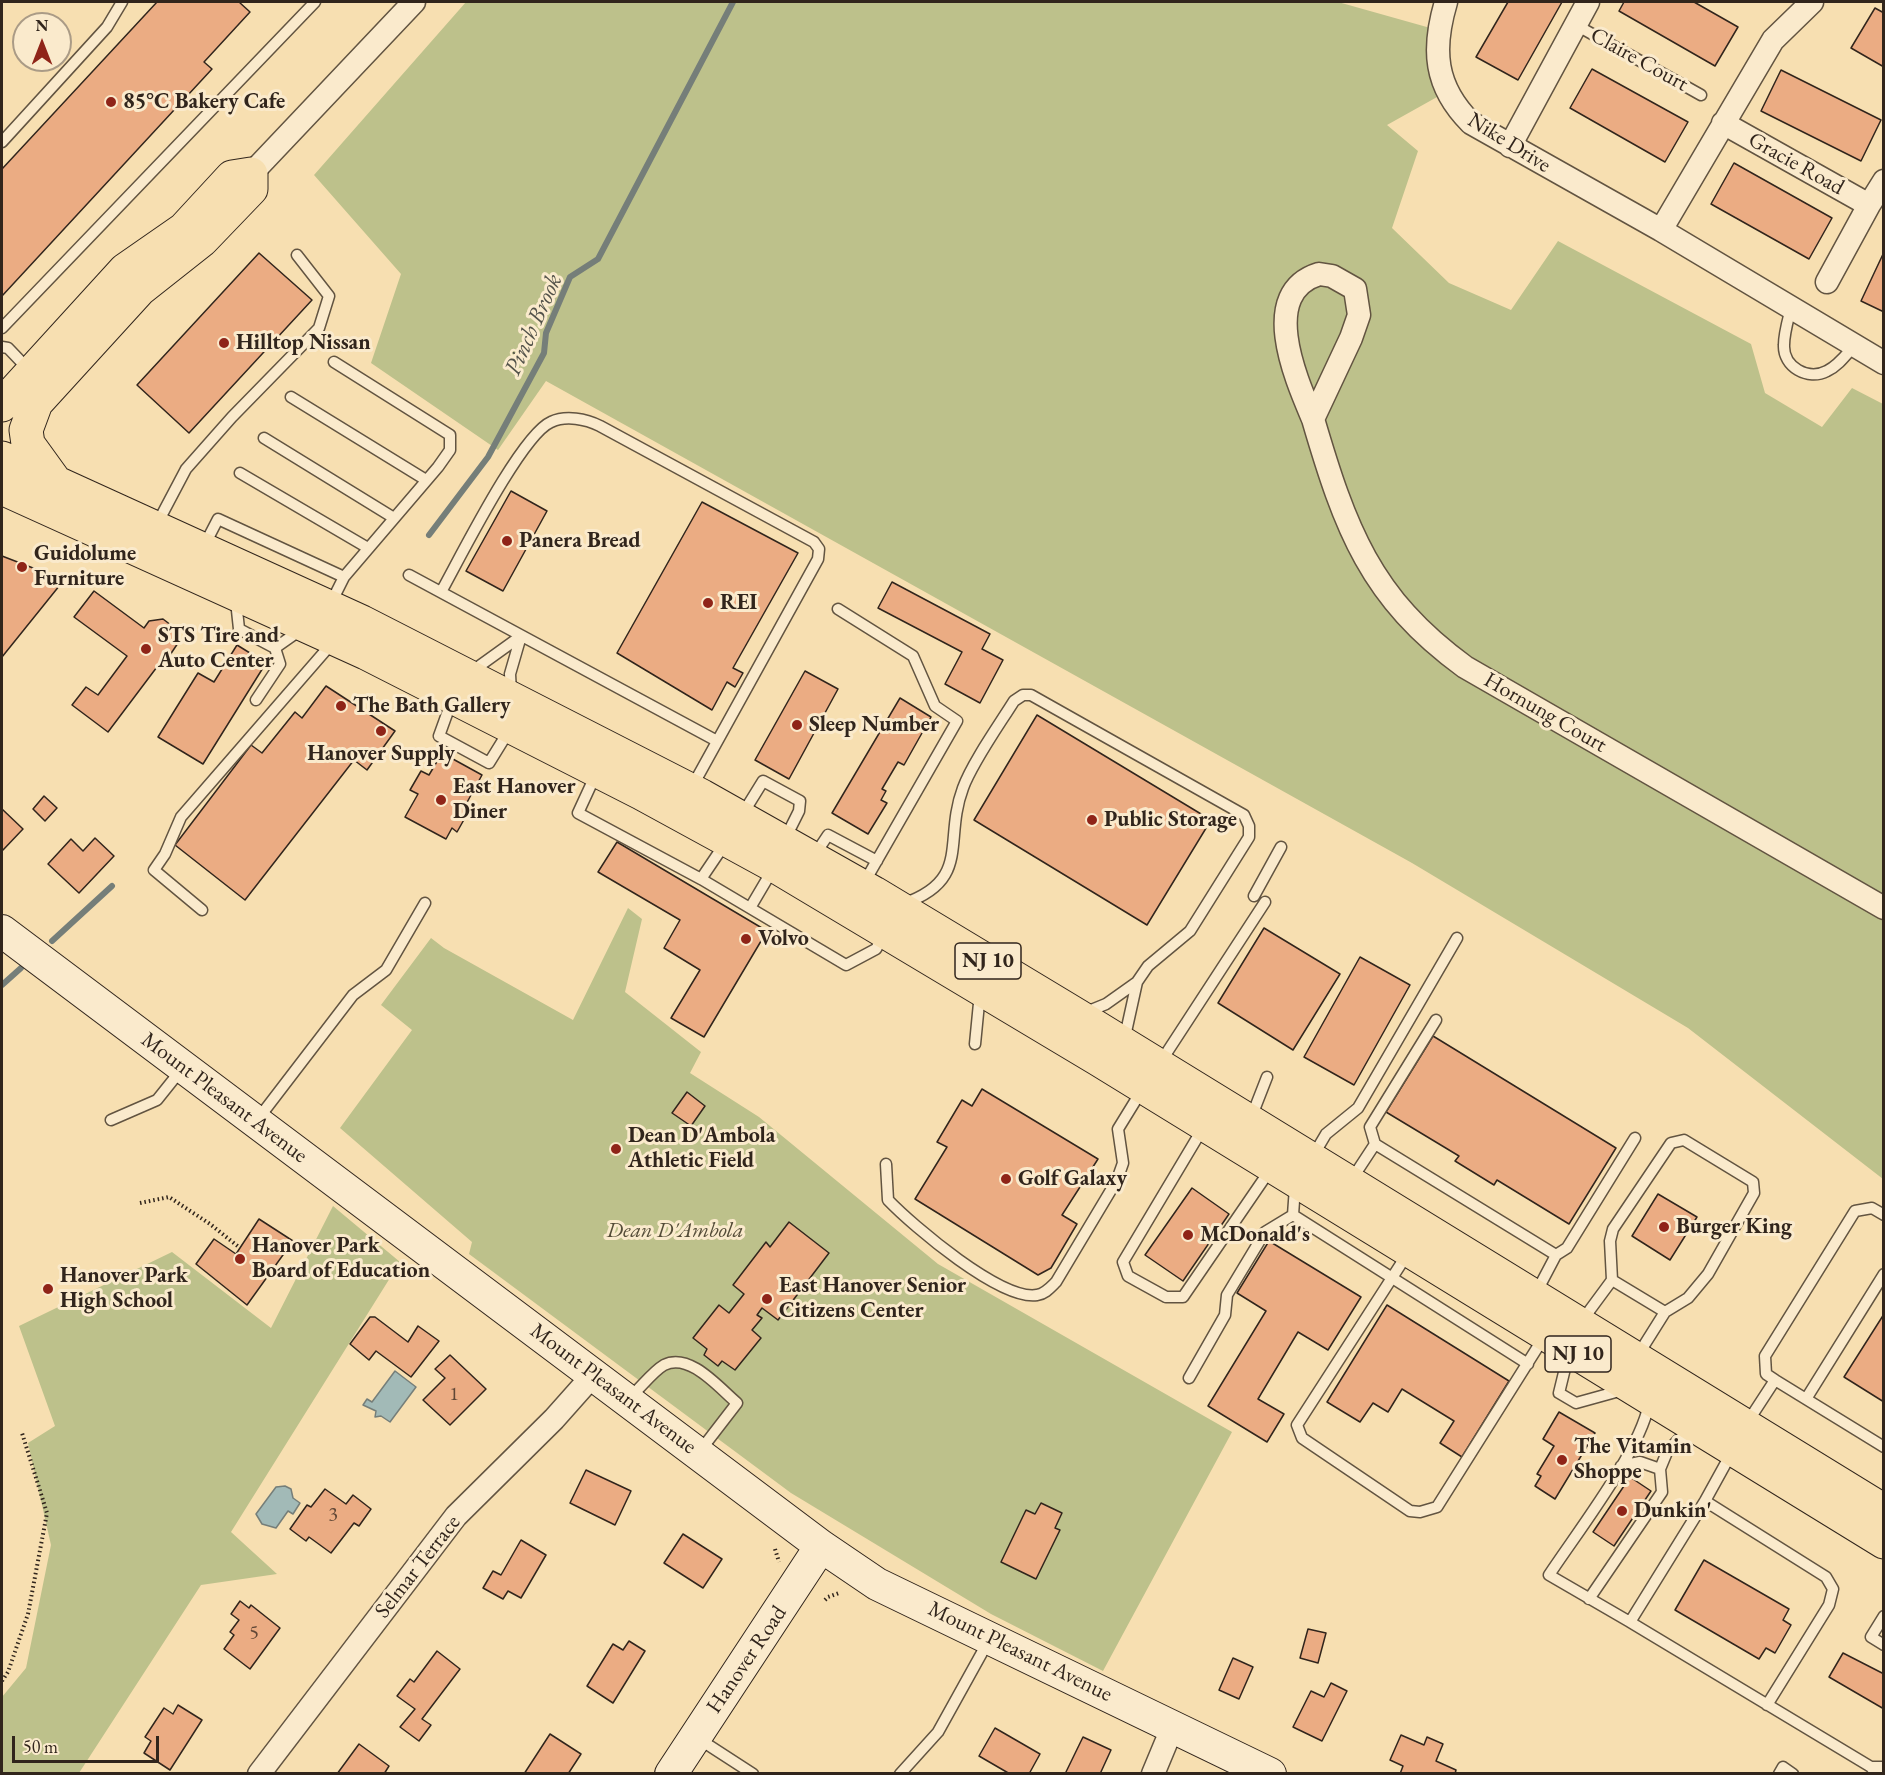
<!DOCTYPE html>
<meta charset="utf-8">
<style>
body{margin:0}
#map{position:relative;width:1885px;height:1775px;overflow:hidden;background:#f7dfb1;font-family:"EB Garamond",serif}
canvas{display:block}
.frame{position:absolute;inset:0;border:3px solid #31251c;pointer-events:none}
.north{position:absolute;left:12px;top:12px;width:60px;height:60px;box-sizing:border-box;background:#faeacc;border:2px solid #aa9b86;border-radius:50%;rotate:0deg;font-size:16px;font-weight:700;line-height:24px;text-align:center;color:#31251c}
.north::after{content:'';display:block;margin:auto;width:21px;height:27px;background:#8f2418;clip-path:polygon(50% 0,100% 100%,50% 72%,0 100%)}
.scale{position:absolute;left:12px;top:1736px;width:147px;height:27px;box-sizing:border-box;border:3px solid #31251c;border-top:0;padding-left:8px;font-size:18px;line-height:21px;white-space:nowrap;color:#31251c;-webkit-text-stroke:4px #faeacc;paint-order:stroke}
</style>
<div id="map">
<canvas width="1885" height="1775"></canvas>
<div class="frame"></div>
<div class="north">N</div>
<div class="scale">50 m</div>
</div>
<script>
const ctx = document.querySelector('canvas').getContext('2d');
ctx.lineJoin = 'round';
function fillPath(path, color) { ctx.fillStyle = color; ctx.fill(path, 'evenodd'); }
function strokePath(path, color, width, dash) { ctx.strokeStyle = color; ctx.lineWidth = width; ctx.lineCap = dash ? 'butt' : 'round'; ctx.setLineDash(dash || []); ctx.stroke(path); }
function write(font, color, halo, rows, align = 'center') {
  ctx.font = font + ' "EB Garamond",serif'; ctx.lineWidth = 6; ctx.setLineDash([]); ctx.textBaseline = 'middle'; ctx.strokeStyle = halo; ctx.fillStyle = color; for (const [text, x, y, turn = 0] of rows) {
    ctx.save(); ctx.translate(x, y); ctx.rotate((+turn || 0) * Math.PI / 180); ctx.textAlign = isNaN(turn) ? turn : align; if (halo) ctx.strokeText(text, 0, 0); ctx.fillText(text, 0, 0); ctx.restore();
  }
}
const green = new Path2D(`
 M466,2H1338L1441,31L1446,92L1387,125L1418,151L1392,228L1449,283L1511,310L1558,241L1751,344L1765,393L1822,427L1852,388L1883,404V1179L1688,1028L1412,863L546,381L498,450L371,363L401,274L314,175Z
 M628,908L642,919L625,992L701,1052L690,1073L759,1117L938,1264L1232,1432L1103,1671L991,1614L791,1493L469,1254L472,1242L340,1128L412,1030L381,1005L431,938L444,948L573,1020Z
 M333,1206L400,1262L231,1532L277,1574L201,1585L79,1773H2V1697L26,1668L51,1545L28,1443L55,1426L19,1326L172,1252L271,1328Z`);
const water = new Path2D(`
 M395,1371L416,1387L390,1422L381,1416L375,1417L376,1411L363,1405L367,1399L372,1402Z
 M285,1486L291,1489L293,1498L300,1503L293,1514L288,1511L276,1528L262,1524L256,1514L276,1487Z`);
const stream = new Path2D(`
 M429,535L488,457L544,353L546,333L570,277L598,259L733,2
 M52,941L112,886
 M2,985L21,968`);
const building = new Path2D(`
 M157,2H239L250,12L204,62L212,69L2,296V169Z
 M1508,2H1562L1518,80L1476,57Z
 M1624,2H1694L1738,27L1715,66L1619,11Z
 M1875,8L1884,13V67L1851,48Z
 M1592,69L1688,122L1665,162L1570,108Z
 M1781,70L1881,120L1861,161L1761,111Z
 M1734,163L1832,218L1809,259L1711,204Z
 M1884,252V312L1861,301Z
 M259,253L312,300L189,433L137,385Z
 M511,491L547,511L503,591L466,571Z
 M702,502L798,553L733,668L743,673L735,687L727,682L712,710L617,653Z
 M2,556L64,580L2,657Z
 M892,582L990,634L982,649L1003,660L980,703L945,684L962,652L878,608Z
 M94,591L144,628L149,621L163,619L176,629L178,643L170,655H166L108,732L72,705L86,687L98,695L127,656L74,617Z
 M237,645L266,663L203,764L158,737L198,673L214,682Z
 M805,671L838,689L789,779L755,760Z
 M326,686L395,731L367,770L354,760L245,900L175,845L251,745L262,753L295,712L302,718Z
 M900,698L931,717L904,765L898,762L882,789L886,791L881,800L887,803L868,834L832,813Z
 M1037,715L1211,820L1147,925L974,820Z
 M442,753L482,775L465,806L470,809L457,832L452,828L446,839L405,817L418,794L410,790L421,771L429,775Z
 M44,796L57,808L45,821L33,809Z
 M2,809L23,829L3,850L2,848Z
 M95,838L114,856L79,893L48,864L71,839L83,851Z
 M617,842L767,931L704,1037L671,1018L700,970L664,948L680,920L598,872Z
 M1264,928L1340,974L1293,1050L1218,1003Z
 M1360,957L1410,985L1354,1085L1304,1057Z
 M1433,1036L1616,1148L1569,1224L1497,1180L1494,1185L1455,1161L1459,1156L1386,1112Z
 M982,1089L1098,1159L1062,1215L1077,1224L1051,1268L1038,1275L915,1199L947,1147L937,1142L962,1100L972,1106Z
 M687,1092L705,1106L691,1126L672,1113Z
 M1192,1188L1229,1214L1183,1281L1145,1255Z
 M1658,1194L1697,1217L1670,1260L1632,1236Z
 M259,1219L293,1241L247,1305L196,1264L214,1239L236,1254Z
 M789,1222L829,1253L778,1320L762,1308L757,1315L762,1318L752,1330L761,1338L735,1370L722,1361L718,1366L704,1355L707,1349L693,1338L719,1305L729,1313L744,1294L733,1285L766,1242L770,1247Z
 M1269,1241L1361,1297L1328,1350L1298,1332L1258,1399L1284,1414L1267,1442L1208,1406L1266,1311L1237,1293Z
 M1387,1305L1509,1381L1462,1457L1440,1443L1454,1421L1402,1389L1388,1412L1373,1403L1360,1422L1327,1402Z
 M1884,1314V1402L1844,1377Z
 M370,1317H375L408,1342L418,1326L439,1341L411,1377L376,1351L369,1360L350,1344Z
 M450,1355L486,1389L450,1425L423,1400L445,1378L435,1369Z
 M1559,1412L1595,1433L1555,1499L1535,1486L1541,1476L1537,1474L1554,1446L1543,1439Z
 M586,1470L631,1491L615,1525L570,1503Z
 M1630,1477L1651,1491L1614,1546L1593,1532Z
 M325,1489L346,1504L353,1495L371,1509L359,1526L354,1523L331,1553L309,1537L306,1541L290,1529L307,1505L311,1507Z
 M1041,1503L1062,1513L1055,1528L1060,1530L1036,1579L1001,1562L1026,1510L1035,1514Z
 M683,1534L722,1559L703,1588L664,1563Z
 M521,1540L546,1555L521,1598L508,1591L503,1599L483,1588L493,1571L501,1575Z
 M1704,1560L1789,1609L1783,1620L1791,1625L1775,1653L1766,1648L1759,1659L1675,1610Z
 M240,1601L249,1608L251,1605L280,1628L250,1669L224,1649L234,1635L230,1632L239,1620L231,1614Z
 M1308,1629L1326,1633L1318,1663L1300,1658Z
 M629,1641L645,1651L613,1703L587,1686L613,1644L623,1650Z
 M437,1651L460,1669L422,1719L431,1725L419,1741L400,1727L415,1709L397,1696L410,1679L414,1682Z
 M1843,1653L1884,1674V1709L1829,1677Z
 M1233,1658L1253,1667L1239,1699L1219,1690Z
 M1331,1683L1347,1691L1322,1741L1293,1727L1311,1691L1324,1697Z
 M178,1705L202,1720L170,1770L144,1753L151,1741L145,1737L164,1708L173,1714Z
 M995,1728L1040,1754L1029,1774H1010L979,1756Z
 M550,1734L581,1754L568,1774H524Z
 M1401,1735L1424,1745L1427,1737L1443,1744L1436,1761L1456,1770L1455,1774H1400L1403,1766L1390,1760Z
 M1083,1737L1111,1750L1100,1774H1065Z
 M359,1744L389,1766L384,1774H337Z`);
const path = new Path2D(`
 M140,1203L169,1197L210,1224L240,1248
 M775,1549L779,1562
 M825,1600L828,1597L839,1593
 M2,1681L8,1672L28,1614L47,1513L22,1433`);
const lane = new Path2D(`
 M1576,25L1701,95
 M2,142L107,27L122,2
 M1791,308C1788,320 1784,333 1784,345C1783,367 1808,381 1827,371C1838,366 1846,355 1854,346
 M2,328L315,2
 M2,347L8,348L29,370
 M334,362L450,435V450L438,467L344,577
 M291,397L426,480
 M264,438L394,518
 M240,473L368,548
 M157,524L186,469L232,417L319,328L329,296L297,255
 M204,546L218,519L344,577L330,605
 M409,575L717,741
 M441,592C460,558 521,435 551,422C566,415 586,419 600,426L814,542L819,549L818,559L692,787
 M236,601L239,629L275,648L302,629
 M838,609L913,656L935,706L957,721L864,883
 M471,672L521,636
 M511,693L510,674L521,636
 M256,700L280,664L275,648
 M452,700L439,736L489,763L510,729
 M596,774L578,813L701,879L846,965L876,949L884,935
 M742,815L763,781L800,801L799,811L785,839
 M814,856L828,835L877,861
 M701,879L726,842
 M1254,896L1281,847
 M903,904C972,880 943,841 963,788C972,763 999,725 1014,701L1023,695H1031L1244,815L1249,826V837L1190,931L1148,966L1137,982
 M750,908L773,869
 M202,910L154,870L165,854L181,817L333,642
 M1084,1013L1106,1004L1137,982L1124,1041
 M1436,1020L1370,1127L1375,1144L1556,1255
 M975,1044L980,993
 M1160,1063L1265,902
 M1251,1118L1267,1077
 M258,1119L353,995L386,970L425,903
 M111,1120L157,1100L181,1070
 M1203,1128L1123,1262L1128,1276L1166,1297H1183L1270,1170
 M1313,1156L1326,1134L1358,1108L1457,938
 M886,1164L888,1200C913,1226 1001,1301 1037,1295C1045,1294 1050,1288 1056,1282L1117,1180L1123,1163L1118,1129L1142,1090
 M1352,1179L1375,1144
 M1295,1187L1293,1215L1528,1364
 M1408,1253L1297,1425L1302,1438L1410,1511L1420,1512L1437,1507L1544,1337
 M1612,1280L1665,1312
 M1536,1293L1556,1255L1567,1248L1635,1138
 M1581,1322L1612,1280L1610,1241L1613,1229L1671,1143L1684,1140L1753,1182L1754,1193L1708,1274L1688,1298L1665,1312L1638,1355
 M1569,1352L1559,1393L1576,1403L1623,1390
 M1189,1378L1225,1315L1227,1295L1265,1232L1293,1215
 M1775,1380L1884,1447
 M629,1398C640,1389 652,1372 664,1365C690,1352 719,1388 737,1403L700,1451
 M1806,1399L1884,1274
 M1747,1423L1775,1380L1766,1374L1765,1356L1855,1211L1872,1208L1884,1215
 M1732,1452L1705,1501L1630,1622L1871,1767L1876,1774
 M1621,1466L1640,1462L1660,1469
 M1705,1501L1826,1577L1833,1589L1829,1605L1767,1705
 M1589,1599L1662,1492L1660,1469L1667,1452L1678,1440L1695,1431
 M1884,1616L1871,1637L1884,1645
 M1630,1622L1549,1575C1578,1531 1639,1453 1649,1404
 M699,1739L753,1774
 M1871,1767H1884
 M900,1774L938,1732L989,1640
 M1779,1774L1783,1767L1793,1774`);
const street = new Path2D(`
 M1446,2C1432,49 1434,86 1471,123L1661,230L1884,363
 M1723,123L1869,205L1827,282
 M1510,146L1588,2
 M251,174L414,2
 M1869,205L1884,181
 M1661,230L1773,40L1812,2
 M1319,274L1332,276L1355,289L1359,315L1351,338L1313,419C1296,379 1258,293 1319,274Z
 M1313,419C1345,528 1370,598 1465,667L1884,908
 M259,1774L456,1516L554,1419L594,1374
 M1153,1774L1173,1726`);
const secondary = new Path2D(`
 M2,931L821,1546L877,1584L1270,1774
 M671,1774L821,1546`);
const primary = new Path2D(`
 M2,405L125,270L184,229L232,177L251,174V189L202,240L140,289L36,403L26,430L28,444L54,480
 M2,458L362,622L702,796L874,893L1078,1016L1884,1511
 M2,488L366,653L641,793L782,870L1098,1059L1884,1542`);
const markers = [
 [111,102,6,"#8f2418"],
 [224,343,6,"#8f2418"],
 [507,541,6,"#8f2418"],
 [22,567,6,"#8f2418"],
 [708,603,6,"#8f2418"],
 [146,649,6,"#8f2418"],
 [341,706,6,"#8f2418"],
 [797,725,6,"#8f2418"],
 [381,731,6,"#8f2418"],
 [441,800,6,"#8f2418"],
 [1092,820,6,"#8f2418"],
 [746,939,6,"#8f2418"],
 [616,1149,6,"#8f2418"],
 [1006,1179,6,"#8f2418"],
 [1664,1227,6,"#8f2418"],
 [1188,1235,6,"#8f2418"],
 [240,1259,6,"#8f2418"],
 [48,1289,6,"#8f2418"],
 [767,1299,6,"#8f2418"],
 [1562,1460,6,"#8f2418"],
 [1622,1511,6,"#8f2418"]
];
const numberNames = [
 ["1",454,1395],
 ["3",333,1516],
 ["5",254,1634]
];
const shields = [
 [988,961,66],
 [1578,1354,66]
];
const shieldNames = [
 ["NJ 10",988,961],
 ["NJ 10",1578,1354]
];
const streetNames = [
 ["Claire Court",1639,60,29],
 ["Nike Drive",1509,143,32],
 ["Gracie Road",1796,164,29],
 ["Hornung Court",1545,713,30],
 ["Mount Pleasant Avenue",224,1098,37],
 ["Mount Pleasant Avenue",613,1389,37],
 ["Selmar Terrace",418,1567,-52],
 ["Mount Pleasant Avenue",1020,1652,26],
 ["Hanover Road",747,1660,-56]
];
const poiNames = [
 ["85°C Bakery Cafe",123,102],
 ["Hilltop Nissan",236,343],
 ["Panera Bread",519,541],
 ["Guidolume",34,554],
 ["Furniture",34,579],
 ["REI",720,603],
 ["STS Tire and",158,636],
 ["Auto Center",158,661],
 ["The Bath Gallery",353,706],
 ["Sleep Number",809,725],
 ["Hanover Supply",381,754,"center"],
 ["East Hanover",453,787],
 ["Diner",453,812],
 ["Public Storage",1104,820],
 ["Volvo",758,939],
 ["Dean D'Ambola",628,1136],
 ["Athletic Field",628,1161],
 ["Golf Galaxy",1018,1179],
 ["Burger King",1676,1227],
 ["McDonald's",1200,1235],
 ["Hanover Park",252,1246],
 ["Board of Education",252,1271],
 ["Hanover Park",60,1276],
 ["High School",60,1301],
 ["East Hanover Senior",779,1286],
 ["Citizens Center",779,1311],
 ["The Vitamin",1574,1447],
 ["Shoppe",1574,1472],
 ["Dunkin'",1634,1511]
];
const parkNames = [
 ["Dean D'Ambola",675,1231]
];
const waterNames = [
 ["Pinch Brook",534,325,-66]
];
fillPath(green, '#bdc18b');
fillPath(water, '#a2bab7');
strokePath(water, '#757e79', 1.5);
strokePath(stream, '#757e79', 6);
fillPath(building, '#ebac83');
strokePath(building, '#31251c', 1.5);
strokePath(lane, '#625441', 13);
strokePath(street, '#625441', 25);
strokePath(secondary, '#31251c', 34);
strokePath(primary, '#31251c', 35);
strokePath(path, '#31251c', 4, [1.5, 3]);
strokePath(lane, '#faeacc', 10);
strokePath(street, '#faeacc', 22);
strokePath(secondary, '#faeacc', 32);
strokePath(primary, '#f7dfb1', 33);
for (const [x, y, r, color] of markers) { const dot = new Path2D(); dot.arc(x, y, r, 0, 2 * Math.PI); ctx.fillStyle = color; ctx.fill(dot); strokePath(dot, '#faeacc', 2); }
write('20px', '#604736', null, numberNames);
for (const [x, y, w] of shields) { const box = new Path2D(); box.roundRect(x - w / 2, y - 18, w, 36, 4.5); ctx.fillStyle = '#faeacc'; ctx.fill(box); strokePath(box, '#31251c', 1.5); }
write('bold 21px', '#31251c', null, shieldNames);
write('22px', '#31251c', '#faeacc', streetNames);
write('bold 22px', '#31251c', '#faeacc', poiNames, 'left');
write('italic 22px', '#544c38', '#faeacc', parkNames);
write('italic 24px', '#53524a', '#faeacc', waterNames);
</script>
